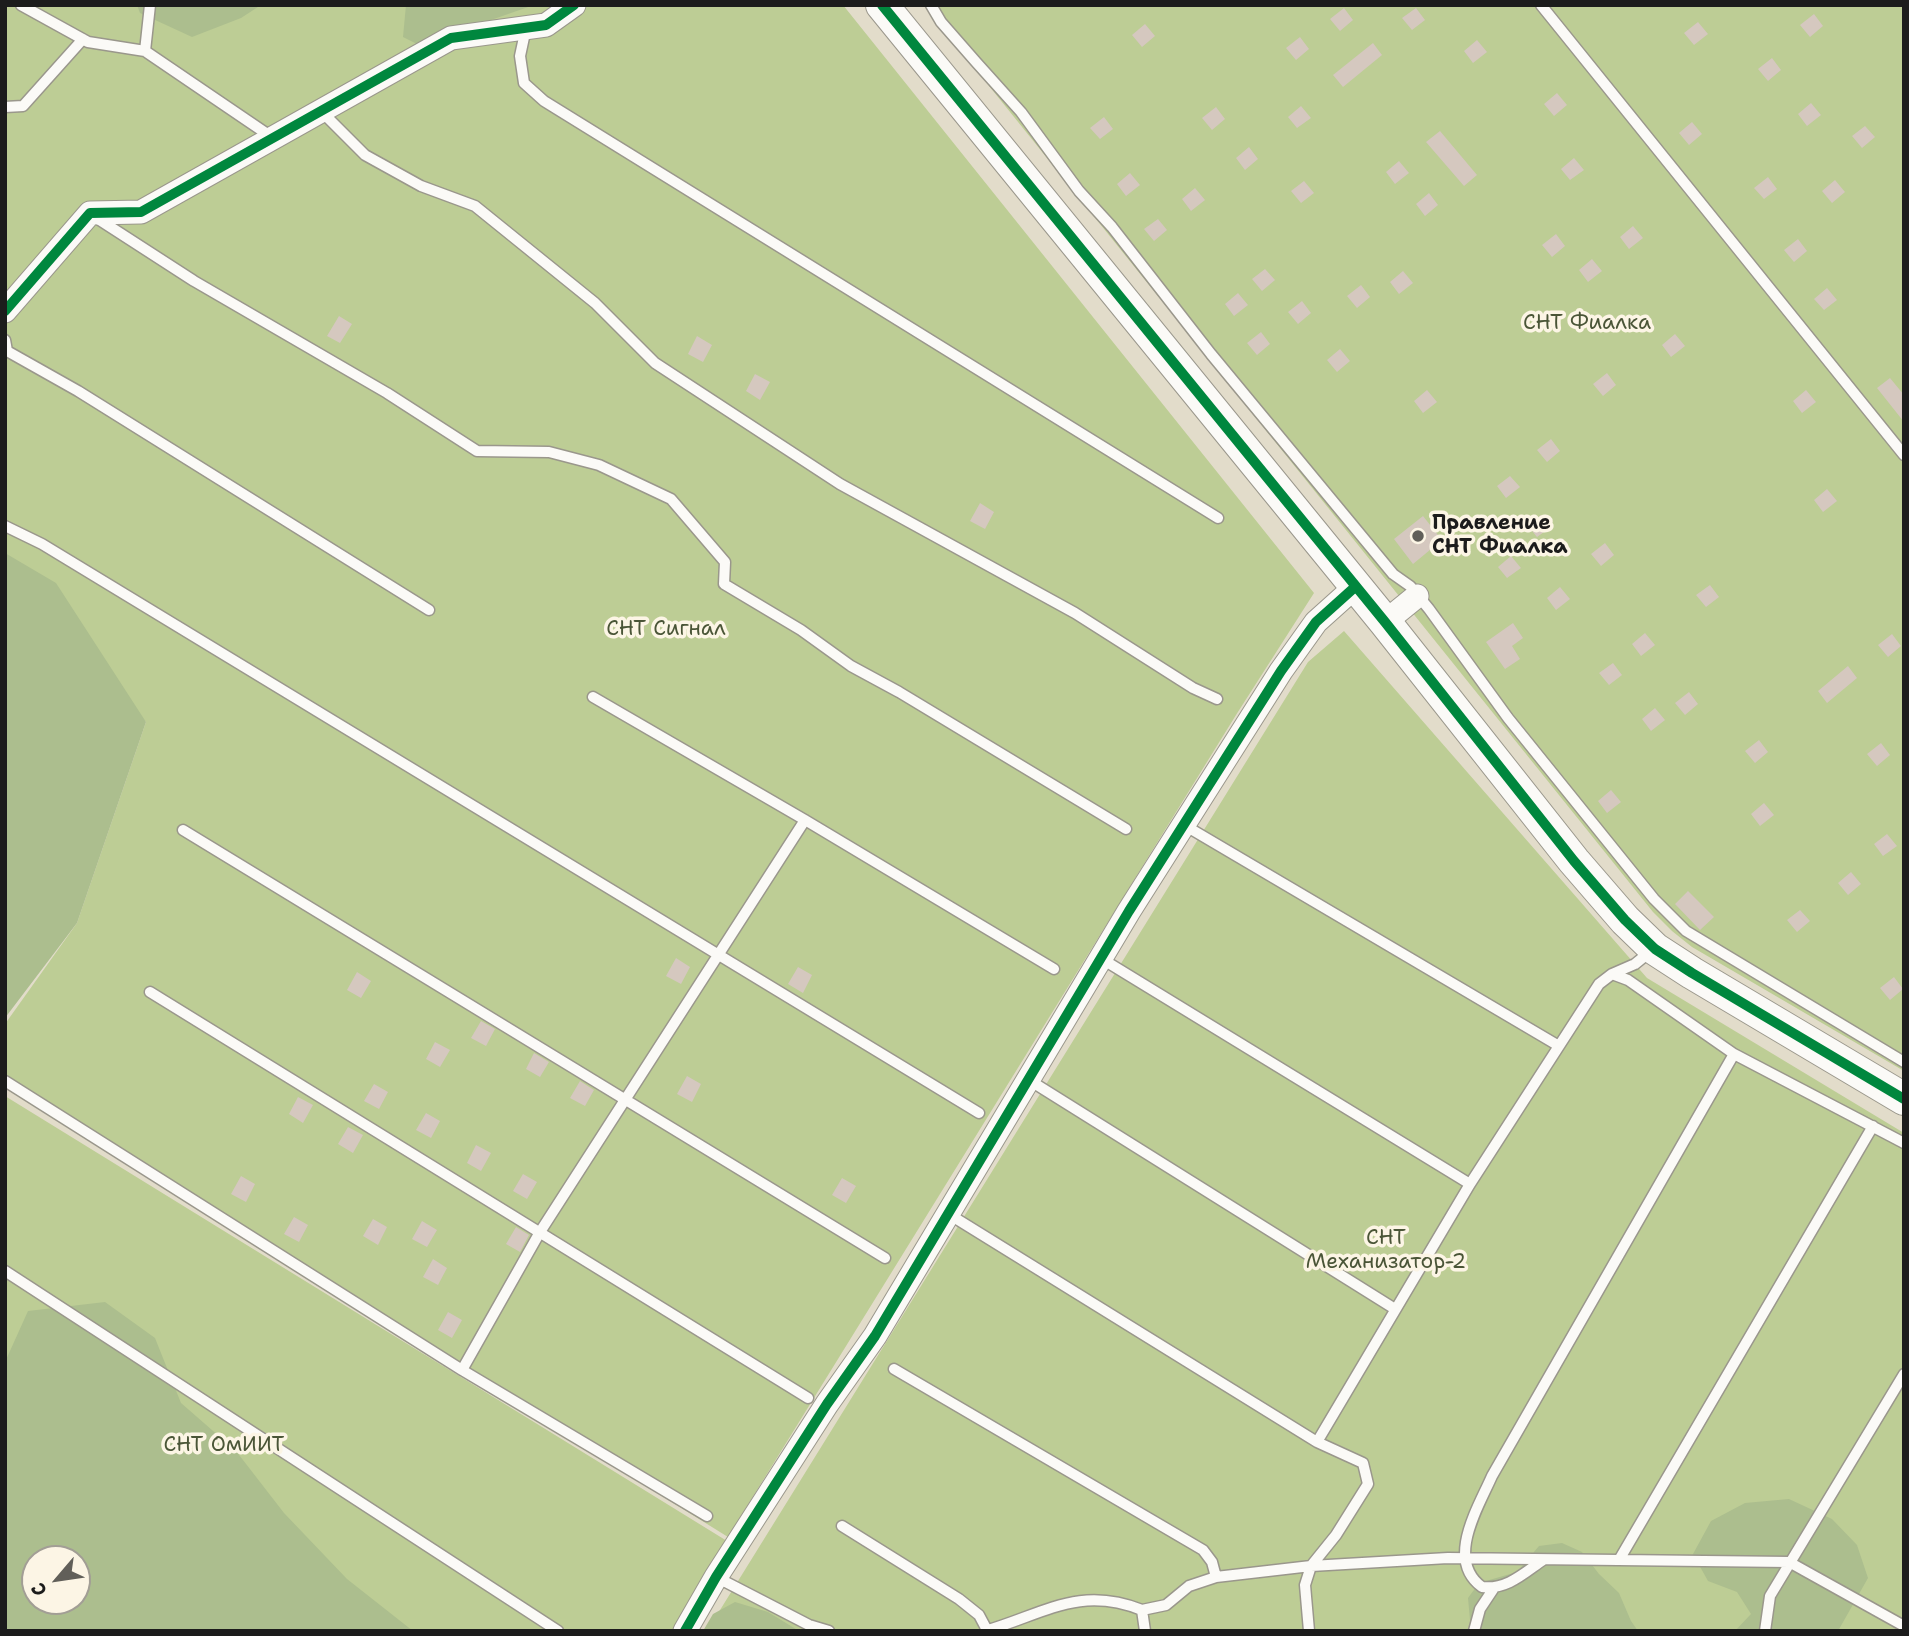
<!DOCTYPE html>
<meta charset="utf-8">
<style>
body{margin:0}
#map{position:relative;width:1909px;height:1636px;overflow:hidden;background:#e2dcca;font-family:"Shantell Sans",sans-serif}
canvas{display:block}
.frame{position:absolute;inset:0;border:7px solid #1c1c1c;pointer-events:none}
.north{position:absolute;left:21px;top:1545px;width:70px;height:70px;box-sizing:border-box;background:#fcf5e5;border:2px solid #a29e95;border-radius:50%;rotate:241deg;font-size:19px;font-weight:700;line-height:28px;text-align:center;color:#1c1c1c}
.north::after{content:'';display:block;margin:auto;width:24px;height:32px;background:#615f59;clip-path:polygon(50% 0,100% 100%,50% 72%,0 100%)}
</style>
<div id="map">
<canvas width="1909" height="1636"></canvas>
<div class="frame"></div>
<div class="north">С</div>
</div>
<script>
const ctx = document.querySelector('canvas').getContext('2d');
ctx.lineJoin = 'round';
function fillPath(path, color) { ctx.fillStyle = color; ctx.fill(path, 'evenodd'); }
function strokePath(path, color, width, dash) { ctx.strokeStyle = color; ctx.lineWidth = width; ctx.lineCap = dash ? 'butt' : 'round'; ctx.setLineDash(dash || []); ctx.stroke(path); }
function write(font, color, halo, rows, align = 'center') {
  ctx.font = font + ' "Shantell Sans",sans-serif'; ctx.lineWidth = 7; ctx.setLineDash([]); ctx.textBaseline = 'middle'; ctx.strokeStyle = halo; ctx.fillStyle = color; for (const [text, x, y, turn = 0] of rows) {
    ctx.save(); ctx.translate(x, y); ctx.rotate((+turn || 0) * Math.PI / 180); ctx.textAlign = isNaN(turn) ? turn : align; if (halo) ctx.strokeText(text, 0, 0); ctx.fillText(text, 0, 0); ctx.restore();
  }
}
const green = new Path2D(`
 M5,5H843L1314,593L1236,715L728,1537L5,1088V1024L77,923L146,722L5,581Z
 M924,5H1904V1071L1692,947L1672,931L1653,912Z
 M1344,631L1647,978L1904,1133V1631H707L1308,662Z
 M5,1096L727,1541L673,1631H5ZM35,1559H77V1601H35Z`);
const forest = new Path2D(`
 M137,5H261L241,18L192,37L140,13Z
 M406,5H534L419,45L403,37Z
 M5,553L56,583L146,722L77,923L5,1018Z
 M105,1302L155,1338L181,1403L236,1451L284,1513L347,1579L413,1631H5V1362L28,1311ZM35,1559H77V1601H35Z
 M1789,1499L1832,1519L1857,1545L1868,1578L1838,1631H1735L1751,1614L1737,1592L1708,1581L1693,1554L1711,1521L1745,1503Z
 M1562,1543L1582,1552L1599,1574L1619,1593L1631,1621L1638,1631H1471L1468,1598L1479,1583L1517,1572L1539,1546Z
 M735,1602L768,1612L799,1631H703L713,1614Z`);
const building = new Path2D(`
 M1344,8L1353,20L1340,31L1330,19Z
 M1416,8L1425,20L1412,30L1402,18Z
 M1814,14L1823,26L1810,37L1800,25Z
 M1698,22L1708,34L1694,45L1684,33Z
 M1145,24L1155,36L1142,47L1132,35Z
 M1300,37L1309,49L1296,60L1286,48Z
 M1477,40L1487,52L1473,63L1464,51Z
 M1373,43L1382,55L1343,87L1333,75Z
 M1772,58L1781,70L1768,81L1758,69Z
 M1557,93L1567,105L1554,116L1544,104Z
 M1811,103L1821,115L1807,126L1798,114Z
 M1301,106L1311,118L1297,128L1288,117Z
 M1216,107L1225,119L1212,130L1202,118Z
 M1104,117L1113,129L1100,139L1090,128Z
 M1692,122L1702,134L1689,145L1679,133Z
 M1865,126L1875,137L1862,148L1852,136Z
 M1440,131L1477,175L1464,186L1426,142Z
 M1249,147L1258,159L1245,170L1236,158Z
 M1574,158L1584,170L1570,180L1561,169Z
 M1399,161L1409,173L1395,184L1386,172Z
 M1130,173L1140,185L1126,196L1117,184Z
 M1768,177L1777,189L1764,199L1754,188Z
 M1835,180L1845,192L1832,203L1822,191Z
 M1304,181L1314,193L1301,203L1291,191Z
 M1195,188L1205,200L1191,211L1182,199Z
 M1429,193L1438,205L1425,216L1416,204Z
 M1158,219L1167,230L1154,241L1144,229Z
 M1633,226L1643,238L1629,249L1620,237Z
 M1556,234L1565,246L1552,257L1542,245Z
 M1798,239L1807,251L1794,262L1784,250Z
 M1592,259L1602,271L1588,282L1579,270Z
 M1265,269L1275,280L1262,291L1252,279Z
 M1403,271L1413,283L1399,294L1390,282Z
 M1361,285L1370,297L1357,308L1347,296Z
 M1827,288L1837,300L1824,310L1814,299Z
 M1238,293L1248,305L1234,316L1225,304Z
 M1302,301L1311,313L1298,324L1288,312Z
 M339,316L352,324L340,343L327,336Z
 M1261,332L1270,344L1257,355L1247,343Z
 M1675,334L1685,346L1671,357L1662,345Z
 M697,336L712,345L703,362L688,354Z
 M1340,349L1350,361L1337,372L1327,360Z
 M1607,373L1616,385L1603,396L1593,384Z
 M755,374L770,382L760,400L746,391Z
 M1890,378L1904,395V422L1877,388Z
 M1427,390L1437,402L1423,413L1414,401Z
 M1806,390L1816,402L1802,413L1793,401Z
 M1551,439L1560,451L1547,462L1537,450Z
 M1510,476L1520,487L1506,498L1497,486Z
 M1827,489L1837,501L1823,512L1814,500Z
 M980,503L994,512L985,529L970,521Z
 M1541,515L1551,527L1537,537L1528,526Z
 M1423,516L1442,540L1413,564L1394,539Z
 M1605,543L1614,555L1601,566L1591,554Z
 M1511,556L1521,568L1507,578L1498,567Z
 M1710,585L1719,597L1706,607L1696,595Z
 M1560,587L1570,599L1556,610L1547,598Z
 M1513,623L1523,638L1512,646L1520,659L1505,669L1486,642Z
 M1645,633L1655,645L1641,656L1632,644Z
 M1892,634L1901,646L1888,657L1878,645Z
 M1613,663L1622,675L1609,685L1599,673Z
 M1848,666L1857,678L1827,703L1818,691Z
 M1689,692L1698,704L1685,715L1675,703Z
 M1655,708L1665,720L1651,731L1642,719Z
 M1759,740L1768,752L1755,763L1745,751Z
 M1881,743L1890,755L1877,766L1867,754Z
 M1611,790L1621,802L1607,813L1598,801Z
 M1764,803L1774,815L1760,826L1751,814Z
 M1887,834L1897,846L1883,856L1874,844Z
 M1851,872L1861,884L1848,895L1838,883Z
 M1688,891L1714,917L1700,930L1675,904Z
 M1800,910L1810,921L1797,932L1787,920Z
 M676,958L690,967L681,984L666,976Z
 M798,967L812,975L803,993L788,984Z
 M357,972L371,981L361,998L347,990Z
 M1894,977L1903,989L1890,1000L1880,988Z
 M481,1021L495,1029L486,1046L471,1038Z
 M435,1042L450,1050L440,1067L426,1059Z
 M534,1053L549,1062L540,1077L526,1069Z
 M687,1076L701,1084L692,1102L677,1094Z
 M580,1081L594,1090L585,1106L570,1098Z
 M374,1084L388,1092L379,1109L364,1101Z
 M298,1097L313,1105L303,1123L289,1114Z
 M426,1113L440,1121L431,1138L416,1130Z
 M348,1127L363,1135L353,1153L338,1144Z
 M476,1145L491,1153L481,1171L467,1163Z
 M523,1174L537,1182L527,1199L513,1191Z
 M241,1176L255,1184L246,1202L231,1194Z
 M842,1178L856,1186L846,1203L832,1195Z
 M294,1217L308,1225L299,1242L284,1234Z
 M373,1219L387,1227L378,1245L363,1236Z
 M422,1221L437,1230L427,1247L412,1239Z
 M516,1227L529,1235L520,1252L506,1244Z
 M433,1259L447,1268L438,1285L423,1277Z
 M448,1312L462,1320L452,1338L438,1330Z`);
const lane = new Path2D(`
 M21,5L88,42L145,51
 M150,5L145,51L273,138
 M931,5L941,22L976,62L1021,112L1079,191L1112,227L1211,354L1393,574L1410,586L1429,609L1508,718L1654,899L1686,931L1904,1062
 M1541,5L1904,455
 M526,28L520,56L524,83L544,101L1218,518
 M5,107L23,106L83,39
 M321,111L365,155L421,186L475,206L595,303L655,363L840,484L1075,613L1193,688L1217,699
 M95,217L194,281L387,393L477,451L549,452L599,465L671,499L725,562L724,584L801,630L851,666L899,692L1126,829
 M5,340L7,351L78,391L429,610
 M5,526L42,544L979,1113
 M593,697L805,820L1054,969
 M1184,825L1559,1046
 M183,830L885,1258
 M1102,959L1470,1184
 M1612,974L1635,964L1651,951
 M150,992L808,1398
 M1029,1080L1395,1309
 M5,1081L462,1370L707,1516
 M947,1213L1317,1442
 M5,1271L558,1631
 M894,1369L1203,1550L1212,1562L1216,1577
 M462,1370L540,1232L805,820
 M842,1526L959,1599L979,1615L987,1630
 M1543,1560C1524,1573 1507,1590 1482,1587C1445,1560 1478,1508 1492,1476L1734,1054
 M1619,1560L1873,1126
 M716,1577L809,1625L829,1631
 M985,1631C1044,1614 1079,1585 1142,1610
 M1145,1631L1142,1610L1166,1605L1189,1586L1216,1577L1311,1566L1448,1558L1789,1562L1904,1626
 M1309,1631L1305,1585L1311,1566L1336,1535L1368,1484L1363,1463L1317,1442L1470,1184L1599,984L1612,974L1628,980L1734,1054L1904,1143
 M1474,1631L1480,1609L1494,1588
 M1765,1631L1770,1596L1904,1374`);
const street = new Path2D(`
 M5,311L90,213L141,212L451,38L546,25L574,5
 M1385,622L1417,596
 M685,1631L716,1577L827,1404L875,1336L1129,911L1281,671L1316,622L1355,587`);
const secondary = new Path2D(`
 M882,5L1385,622L1574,861L1625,920L1655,949L1692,973L1904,1099`);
const cycleway = new Path2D(`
 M882,5L1385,622L1574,861L1625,920L1655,949L1692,973L1904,1099
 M5,311L90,213L141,212L451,38L546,25L574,5
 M685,1631L716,1577L827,1404L875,1336L1129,911L1281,671L1316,622L1355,587`);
const markers = [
 [1418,536,7,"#615f59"]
];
const parkNames = [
 ["СНТ Фиалка",1587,324],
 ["СНТ Сигнал",666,630],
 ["СНТ",1386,1239],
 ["Механизатор-2",1386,1263],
 ["СНТ ОмИИТ",224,1446]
];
const poiNames = [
 ["Правление",1432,524],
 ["СНТ Фиалка",1432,548]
];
fillPath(green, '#bdcd95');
fillPath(forest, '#acbe8e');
fillPath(building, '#d5c8bf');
strokePath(lane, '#9a978c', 13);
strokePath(street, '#9a978c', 25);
strokePath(secondary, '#9a978c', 34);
strokePath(lane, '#fbfaf7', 10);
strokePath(street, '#fbfaf7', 23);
strokePath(secondary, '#fbfaf7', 32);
strokePath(cycleway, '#00873e', 10);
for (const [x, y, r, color] of markers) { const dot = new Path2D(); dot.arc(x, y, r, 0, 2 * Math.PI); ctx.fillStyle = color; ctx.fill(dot); strokePath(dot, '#fcf5e5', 2.5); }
write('21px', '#4a5537', '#fcf5e5', parkNames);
write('bold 21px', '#1c1c1c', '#fcf5e5', poiNames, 'left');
</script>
